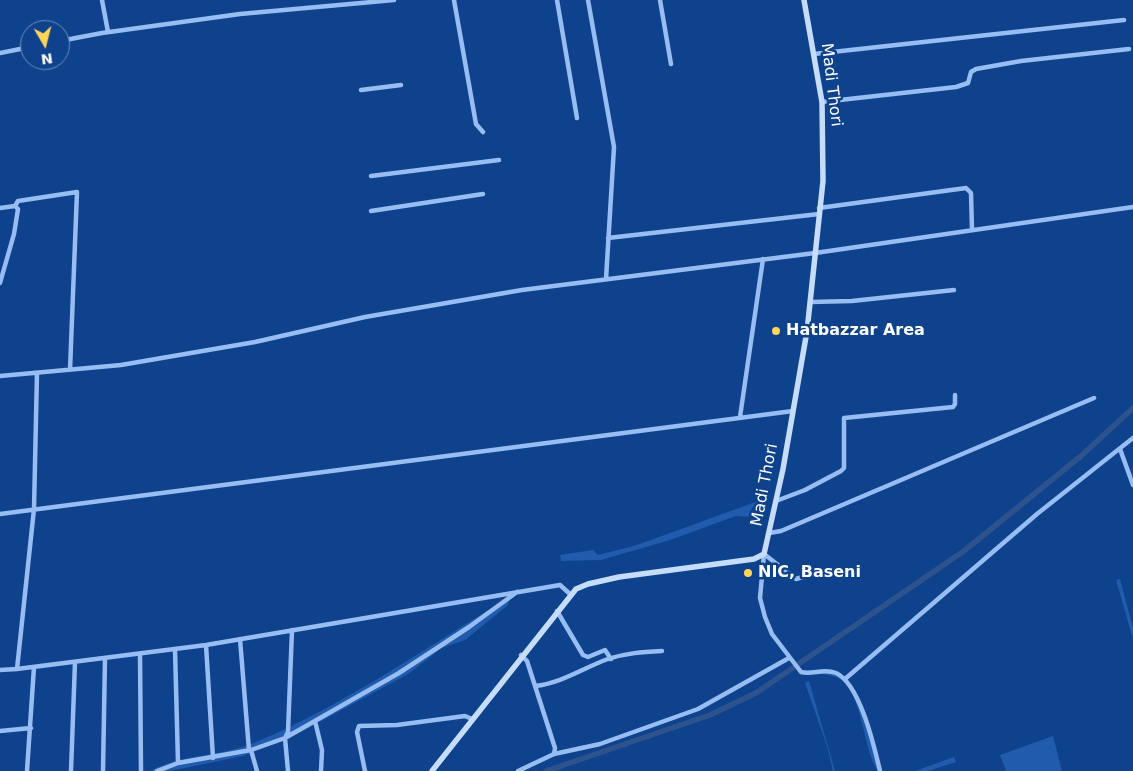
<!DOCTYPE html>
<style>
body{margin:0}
#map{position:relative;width:1133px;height:771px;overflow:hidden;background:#0f428d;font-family:"DejaVu Sans",sans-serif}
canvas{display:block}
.north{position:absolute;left:20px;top:20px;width:50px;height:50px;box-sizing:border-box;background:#0f428d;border:1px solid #6f8ebb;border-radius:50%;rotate:172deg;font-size:14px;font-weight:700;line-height:20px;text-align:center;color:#fff}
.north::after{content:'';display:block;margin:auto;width:18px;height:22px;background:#ffd558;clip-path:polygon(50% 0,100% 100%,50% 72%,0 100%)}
</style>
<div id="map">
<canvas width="1133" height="771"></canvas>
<div class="north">N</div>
</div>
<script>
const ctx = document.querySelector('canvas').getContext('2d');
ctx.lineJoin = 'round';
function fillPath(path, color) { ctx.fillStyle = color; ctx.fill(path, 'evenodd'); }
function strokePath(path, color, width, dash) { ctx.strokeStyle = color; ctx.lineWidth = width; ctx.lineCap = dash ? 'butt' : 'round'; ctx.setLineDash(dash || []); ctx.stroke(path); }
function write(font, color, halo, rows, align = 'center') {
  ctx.font = font + ' "DejaVu Sans",sans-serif'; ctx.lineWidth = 5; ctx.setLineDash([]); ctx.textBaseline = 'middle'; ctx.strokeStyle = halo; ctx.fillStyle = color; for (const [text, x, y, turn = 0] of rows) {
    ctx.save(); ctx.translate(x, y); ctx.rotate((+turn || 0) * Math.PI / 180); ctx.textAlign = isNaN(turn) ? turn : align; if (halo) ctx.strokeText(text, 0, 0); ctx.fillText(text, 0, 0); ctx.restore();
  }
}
const green = new Path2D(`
 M772,496L752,508L748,517L736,516L670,540L601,560L561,561L560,555L593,550L598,555L637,545Z
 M1120,579L1133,628V639L1116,580Z
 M510,597L508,605L465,640L442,648L408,674L288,739L243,756L170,771H150C184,753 222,757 256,742C347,704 426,647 510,597Z
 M818,673C826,673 834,673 840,678C861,692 872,747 878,771C863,751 863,694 840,679C833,675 824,675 818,673Z
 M809,681L835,771H833L827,746L805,683Z
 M1053,736L1062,771H1006L1000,755Z
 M954,757L956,762L928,771H915Z`);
const canal = new Path2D(`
 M546,771L710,715L756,693L964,551L1081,456L1133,408`);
const street = new Path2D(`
 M102,0L108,32
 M454,0L476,124L483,132
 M557,0L577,118
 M588,0L614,147L606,279
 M660,0L671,64
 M60,41L102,33L240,14L394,0
 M0,53L30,47
 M814,54L1124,20
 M361,90L401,85
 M822,102L956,87L968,83L971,72L976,69L1021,61L1129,49
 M371,176L499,160
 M15,206L18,201L77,192L70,370
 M0,208L15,206L18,209L14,234L0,283
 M819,208L966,188L971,193L972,230
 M371,211L483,194
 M608,238L819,214
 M810,302L852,301L954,290
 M0,376L121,365L255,342L365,317L522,290L815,253L1133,207
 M740,417L763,259
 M1120,449L1133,485
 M776,501L805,490L841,471L844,468V418L953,407L955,404V395
 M0,514L793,411
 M769,533L781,531L1094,398
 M764,554L760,598L765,617L772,634L801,672C812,675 824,668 836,673C860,684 874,746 880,771
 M764,554L796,579L826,570H857
 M557,611L583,655L588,657L605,650L611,659
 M240,639L249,750
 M206,645L213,758
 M175,649L178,763
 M140,654L141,771
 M17,669L206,645L560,585L570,594
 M0,670L17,669L34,509L37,373
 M845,679L1037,514L1133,438
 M535,686C562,683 583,668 608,659C626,653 643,652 662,651
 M315,721L322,750L321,771
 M0,731L31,728
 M251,750L257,771
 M554,754L600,744L698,709L789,658
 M27,771L34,667
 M71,771L75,662
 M103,771L105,658
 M157,771L178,763L251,750L285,738L399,673L469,627L517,592
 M288,771L285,738L288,732L292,630
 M365,771L357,732L359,726L397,725L465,716L472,719
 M518,771L554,754L555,748L527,661L521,655`);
const secondary = new Path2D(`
 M432,771L576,589L588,584L619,577L754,559L764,554L783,469L807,331L823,181L822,102L804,0`);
const markers = [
 [776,331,5,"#ffd558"],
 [748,573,5,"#ffd558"]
];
const streetNames = [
 ["Madi Thori",831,85,83],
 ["Madi Thori",765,485,-79]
];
const poiNames = [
 ["Hatbazzar Area",786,331],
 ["NIC, Baseni",758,573]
];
fillPath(green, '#205bad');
strokePath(canal, '#2e538c', 5.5);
strokePath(street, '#97bdf3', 4.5);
strokePath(secondary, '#c6dcfd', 5.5);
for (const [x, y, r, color] of markers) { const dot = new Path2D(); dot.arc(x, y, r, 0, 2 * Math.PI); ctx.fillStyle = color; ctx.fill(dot); strokePath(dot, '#0f428d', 2); }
write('16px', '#fff', '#0f428d', streetNames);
write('bold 16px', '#fff', '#0f428d', poiNames, 'left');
</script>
